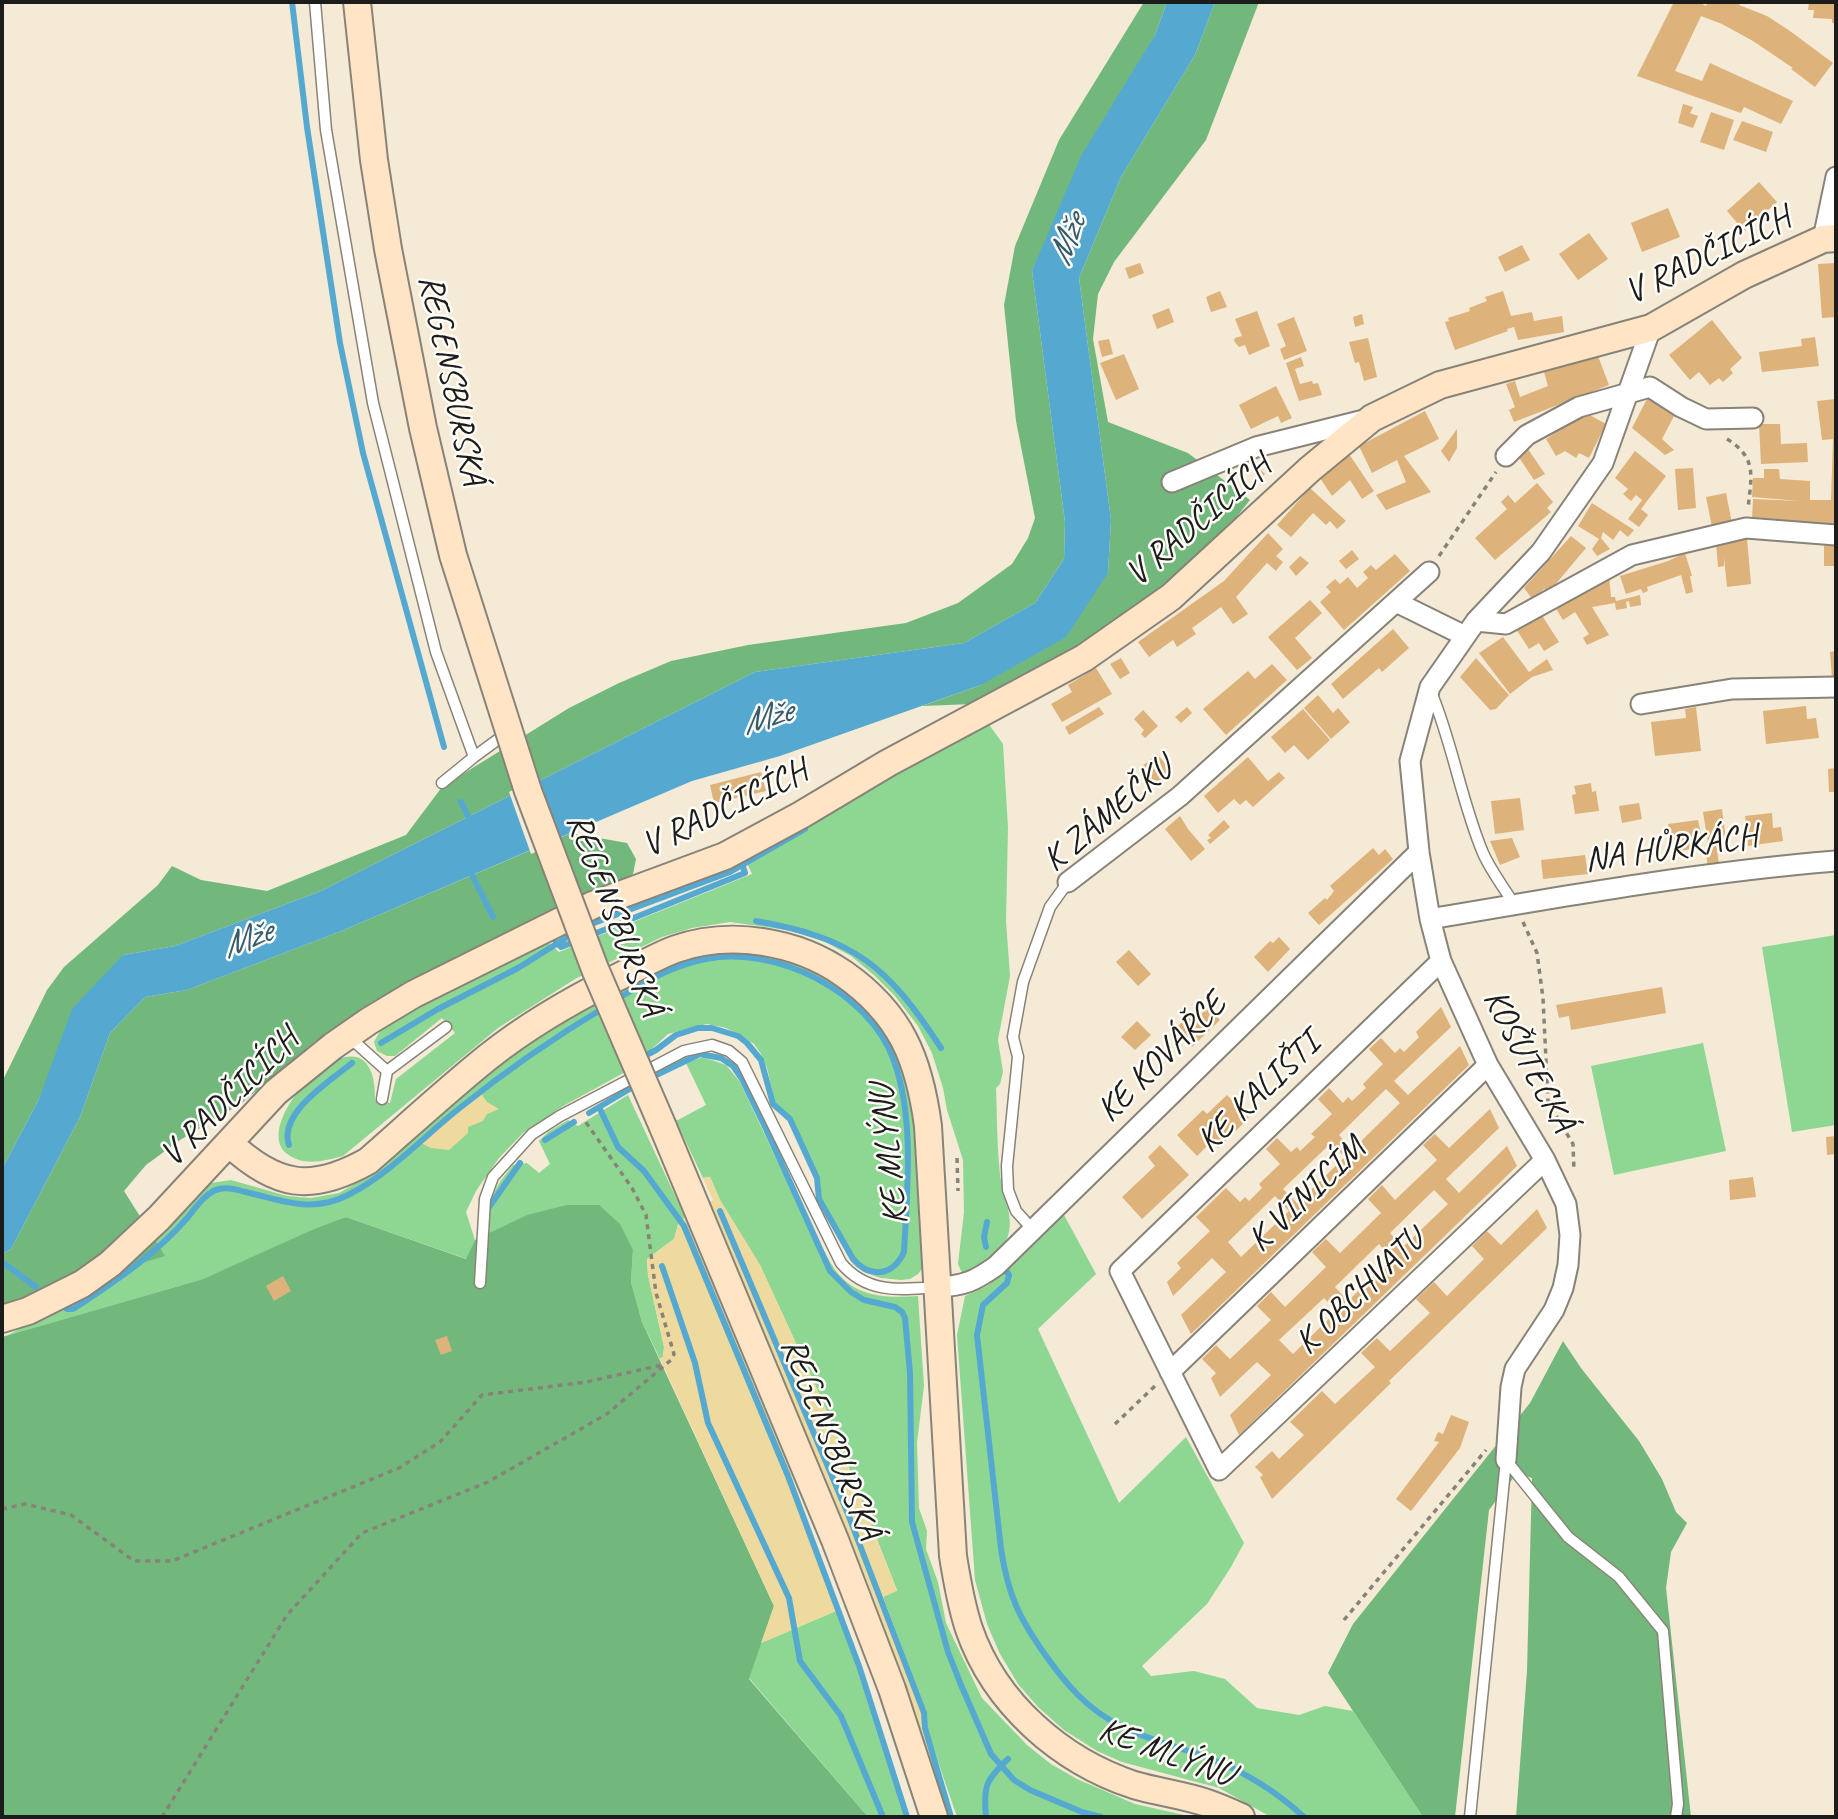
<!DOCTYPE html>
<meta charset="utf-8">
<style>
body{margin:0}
#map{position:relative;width:1838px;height:1819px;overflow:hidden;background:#f4ead5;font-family:Caveat,sans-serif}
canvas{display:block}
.frame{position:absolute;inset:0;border:4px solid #1c1c1c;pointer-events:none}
</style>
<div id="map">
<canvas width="1838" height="1819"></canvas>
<div class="frame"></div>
</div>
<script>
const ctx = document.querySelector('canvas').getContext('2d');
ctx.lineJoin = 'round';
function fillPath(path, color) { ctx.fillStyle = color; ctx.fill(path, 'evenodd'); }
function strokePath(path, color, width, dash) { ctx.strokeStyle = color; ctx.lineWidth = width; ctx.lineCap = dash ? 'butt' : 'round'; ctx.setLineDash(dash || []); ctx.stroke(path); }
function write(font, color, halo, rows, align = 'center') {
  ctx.font = font + ' Caveat,sans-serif'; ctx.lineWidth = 5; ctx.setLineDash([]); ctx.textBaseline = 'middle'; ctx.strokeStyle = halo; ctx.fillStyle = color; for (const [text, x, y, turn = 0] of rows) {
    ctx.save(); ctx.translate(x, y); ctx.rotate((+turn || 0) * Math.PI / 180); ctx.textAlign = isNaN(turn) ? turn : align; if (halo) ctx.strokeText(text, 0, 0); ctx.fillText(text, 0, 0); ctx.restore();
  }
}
const green = new Path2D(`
 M988,723L1003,744L1008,828L1006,921L1010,976L998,1040L1003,1072L1000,1084L996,1088C997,1116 997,1145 1000,1174C1002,1192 1013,1214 1009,1232C1005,1253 980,1267 962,1273L958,1264L964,1212L963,1160L947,1110L943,1088L932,1053L918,1026L895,996L875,976L851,956L825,942L788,930L730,922L692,928L662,937L575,979L498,1028L343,1156C324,1161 303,1167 286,1153C247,1119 377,990 375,1100L390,1103L396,1079L455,1033L442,1018L395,1056H387L377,1051L374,1042L380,1031L396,1019L547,941L559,952L752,874L745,859Z
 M1836,935V1125L1792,1132L1762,947Z
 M715,952C739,953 765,952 789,960C839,976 890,1021 905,1072C922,1130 920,1204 925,1265L918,1274L910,1279L901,1280L881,1278L872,1275L856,1261L821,1199L820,1179L791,1117L775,1103L767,1068L761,1054L754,1044L742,1036L726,1028L707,1024L668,1034L629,1070L565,1105L523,1133L499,1158L476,1191L466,1212L475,1240L467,1259L346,1217L203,1279L6,1336L74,1301L211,1183L231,1180L287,1196L311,1198L339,1193L364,1179L506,1055L546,1030L664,967Z
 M1703,1043L1726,1151L1614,1175L1591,1066Z
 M703,1057L726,1065L740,1082L811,1233C823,1244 826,1258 836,1271C857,1298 887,1298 918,1296L924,1386L917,1443L919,1508L927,1531L926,1549L938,1582L946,1623L982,1698L1027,1745L1051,1764L1077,1779L1135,1804L1193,1817H957L928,1732L926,1712L883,1597L897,1590L823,1402L760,1265L720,1200L710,1177L703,1178L676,1121L706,1105L686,1063Z
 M628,1095L685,1217L678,1225L674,1239L647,1259L648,1275L664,1347L663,1357L660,1359L642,1322L631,1282L633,1250L488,1234C488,1199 492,1191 513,1165L527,1163L539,1173L550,1164L539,1141L548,1132L568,1120L578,1126Z
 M1063,1213L1096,1274L1038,1329L1119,1503L1186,1437L1244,1543L1231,1567L1207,1604L1142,1666L1151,1676L1194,1671L1225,1679L1257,1708L1299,1715L1325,1706L1353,1711L1423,1817H1271L1219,1788L1122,1762L1097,1751L1064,1730L1038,1707L1018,1684L1000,1654L987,1624L975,1580L957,1335L965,1296L987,1286L998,1277Z
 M836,1611L853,1657L904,1817H868L749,1678L761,1643Z`);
const forest = new Path2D(`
 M1144,2H1167L1155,35L1032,271L1065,522L1064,559L1035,603L964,643L755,672L321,891L175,946L123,955L39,1099L2,1169V1082L47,990L64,967L158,885L172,866L201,880L267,891L406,835L442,787L569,708L619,683L671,661L748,645L906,623L958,603L1012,564L1028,538L1035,518L1016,421L1004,305L1015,246L1059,140Z
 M1215,2H1259L1206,140L1114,262L1098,294L1093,339L1108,422L1188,453L1250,500L1173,597L973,704L922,706L981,685L1108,573L1111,520L1079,278L1121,177L1195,55Z
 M571,833L627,843L636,859L633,874L602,893L451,960L314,1042L242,1103L180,1140L146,1165L124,1191L165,1256L2,1305V1254L11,1249L80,1117L110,1033L145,997L187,990L339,932Z
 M567,1205H599L620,1224L633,1250L631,1282L642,1322L774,1606L749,1679L868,1817H2V1337L203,1279L312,1230L346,1217L466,1259L475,1240L527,1215Z
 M1563,1341L1581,1368L1639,1441L1662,1479L1676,1512L1687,1523L1671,1552L1666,1588L1691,1817H1516L1527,1671L1532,1478L1517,1473L1489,1510L1455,1817H1423L1328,1673L1353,1624L1530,1403Z`);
const sand = new Path2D(`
 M480,1092L487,1102L499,1109L487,1114L483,1121L468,1127V1133L449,1150L431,1148L419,1142Z
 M710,1177L720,1200L760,1265L823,1402L897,1591L883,1597L926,1712L928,1732L953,1817H946L704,1204L713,1200L703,1178Z
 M685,1217L767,1410L829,1577L836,1611L761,1643L774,1606L660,1359L663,1357L664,1347L648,1275L647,1259L674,1239L678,1225Z`);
const water = new Path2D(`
 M1167,2H1215L1195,55L1121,177L1079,278L1111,520L1108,573L1066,637L981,685L780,756L692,781L339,932L187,990L145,997L110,1033L80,1117L11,1249L2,1254V1169L39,1099L72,1009L123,955L175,946L321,891L755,672L964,643L1035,603L1064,559L1065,522L1032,271L1081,156L1155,35Z`);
const pier = new Path2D(`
 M538,777L561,841L531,854L509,792Z`);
const stream = new Path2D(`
 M292,2L307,127L340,343L363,453L444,747
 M461,802L471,822
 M469,869L493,917
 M756,921C854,938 888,966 941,1048
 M586,926L730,872L805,829
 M589,936L745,873L742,864
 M556,942L561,947L579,940
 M614,1001C644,983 672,965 706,959C776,945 870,992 894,1061C915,1120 907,1191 904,1252C893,1276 870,1279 853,1259L819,1199L817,1178L790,1119L773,1104L761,1060L747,1043L738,1036L712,1028H698L676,1035L656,1050L639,1059
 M381,1043L438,1009L518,968L574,933
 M648,1079L700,1054L721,1058L733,1066L742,1079L766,1129L830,1271L851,1292L864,1300L895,1307L902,1312L905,1318L910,1373L912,1522L948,1652L961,1685L991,1754L1014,1780L1030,1790L1082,1812L1101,1817
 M599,1107L618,1147L644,1171L684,1226L788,1476L859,1666L907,1817
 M589,1113L638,1084
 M545,1140L574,1122
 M289,1145C278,1113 330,1081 352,1063
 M487,1210L520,1163
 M720,1211L848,1514L924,1713L925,1728L951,1817
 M986,1247L984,1237L987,1222
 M2,1262L36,1287
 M662,1266L695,1363L708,1423L789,1598L800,1661L841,1716L883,1817
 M1005,1269L1009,1275L1007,1283L983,1305L977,1335L1001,1549C1008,1595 1019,1618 1046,1656C1066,1684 1087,1709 1119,1725C1147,1740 1179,1747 1209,1758C1245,1772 1276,1791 1304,1817
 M67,1309H73L81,1304C119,1279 158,1252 188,1217C196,1207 206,1192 219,1189C228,1187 236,1189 245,1192C282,1200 311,1214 348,1195C391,1173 424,1136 461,1107C507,1070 555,1037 605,1007
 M986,1817C983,1786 986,1780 1008,1759`);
const building = new Path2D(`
 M1674,2H1698L1706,6L1708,2H1741L1739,5L1767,16L1790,31L1833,63L1815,87L1791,69L1793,68L1753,41L1722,24L1701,16L1675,71L1702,81L1710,63L1793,101L1781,124L1744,107L1741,113L1637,76Z
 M1809,2H1836V23H1832V19L1813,18L1814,10H1808Z
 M1683,104L1693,107L1690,113L1698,116L1693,128L1678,123Z
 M1711,112L1734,120L1724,150L1700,142Z
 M1742,121L1773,132L1766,152L1733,140Z
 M1759,182L1777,202L1744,231L1727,211Z
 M1668,208L1680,237L1642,252L1631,223Z
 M1589,233L1608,259L1578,280L1559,254Z
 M1522,245L1530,260L1505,272L1498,257Z
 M1140,263L1144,273L1129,279L1125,268Z
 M1836,263V317L1822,318L1818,264Z
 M1220,291L1227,307L1211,312L1206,297Z
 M1503,291L1511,316L1532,312L1534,321L1562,316L1564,332L1518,340L1514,327L1507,329L1508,331L1455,350L1445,322L1449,321L1448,318L1470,311L1469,308L1487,301L1485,297Z
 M1169,308L1174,322L1157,329L1152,315Z
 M1257,311L1270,346L1249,355L1245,345L1239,347L1234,341L1235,338L1242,336L1235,319Z
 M1362,314L1364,324L1355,327L1353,317Z
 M1294,317L1307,351L1284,360L1280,349L1286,346L1277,324Z
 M1712,320L1742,358L1730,369L1733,373L1723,382L1719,378L1710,385L1699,372L1690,380L1669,355Z
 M1815,337L1819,366L1762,372L1759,352L1802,346L1801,339Z
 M1368,338L1377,377L1364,381L1359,362L1355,363L1349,342Z
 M1109,339L1113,354L1102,357L1098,341Z
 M1124,354L1139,389L1116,400L1100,363Z
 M1598,356L1609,385L1514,422L1509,410L1515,407L1506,384L1515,381L1520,397L1548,386L1544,372Z
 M1301,357L1304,366L1295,369L1300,384L1312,381L1313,384L1318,383L1322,395L1299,401L1286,363Z
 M1276,386L1292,418L1281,423L1278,416L1251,429L1239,405Z
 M1648,397L1674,416L1662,439L1674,450L1665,455L1632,428Z
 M1836,399V525L1752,519L1753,499L1800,501L1752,497L1753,478H1764V469H1779L1780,479L1810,481V500H1831L1833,439L1822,440L1817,401Z
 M1425,411L1439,439L1404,456L1431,492L1386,510L1376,495L1406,482L1397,460L1372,473L1359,446Z
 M1586,413L1606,424L1589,458L1579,453L1576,458L1565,451L1556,456L1546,439Z
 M1759,424H1780L1781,444L1807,443L1808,462L1761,464Z
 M1457,429V448L1449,462L1441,451Z
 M1528,449L1545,474L1534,480L1518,456Z
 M1635,451L1666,476L1641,509L1648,515L1639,527L1628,519L1642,500L1636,495L1631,501L1623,494L1628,489L1615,478Z
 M1349,454L1374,491L1362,499L1350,480L1332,496L1320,478Z
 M1693,468L1696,508L1678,510L1675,469Z
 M1260,469L1265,474L1259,480L1254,474Z
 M1537,483L1553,502L1547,508L1551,512L1495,560L1475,538L1507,509L1501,502L1508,495L1515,503Z
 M1310,488L1346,521L1337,529L1330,521L1326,525L1313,513L1291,537L1277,525Z
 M1726,493L1732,523L1712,527L1706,497Z
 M1592,503L1634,530L1628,537L1620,530L1613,540L1603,532L1601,538L1610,549L1597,556L1592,549L1599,539L1578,526Z
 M1268,533L1283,549L1276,556L1283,562L1276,571L1267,563L1236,597L1248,614L1233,624L1221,607L1192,628L1196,634L1177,647L1173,640L1149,657L1138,642L1224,581Z
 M1571,536L1586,548L1549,592L1544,589L1533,600L1524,588Z
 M1747,538L1751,584L1727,587L1724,557V566L1718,567L1716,542Z
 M1824,544L1836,546V566H1824Z
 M1352,550L1359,559L1346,569L1339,561Z
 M1685,553L1692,576H1690L1693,592L1686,594L1681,575L1647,587L1648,591L1643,593L1641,589L1626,594L1620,576L1668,561Z
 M1395,554L1410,571L1344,630L1320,602L1331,592L1326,587L1335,579L1340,584L1348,577L1357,588L1368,578L1363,572L1371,565L1376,570Z
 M1300,556L1309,563L1296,576L1289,567Z
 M1609,576L1611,597H1615L1616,601L1640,595L1641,605L1630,607L1629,601L1626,602L1627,608L1616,610L1615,603L1592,607L1609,635L1587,645L1583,638L1589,634L1575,612L1563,620L1555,607Z
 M1310,600L1322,613L1295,638L1312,658L1297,670L1268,637Z
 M1541,614L1559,642L1544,651L1539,643L1529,649L1516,629Z
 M1393,629L1409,648L1382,672L1379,668L1343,699L1331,684Z
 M1503,637L1529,672L1547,659L1553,670L1532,677L1510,694L1479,653Z
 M1836,651V677L1832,678L1830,652Z
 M1121,658L1130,673L1120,679L1110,664Z
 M1476,658L1509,695L1496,709L1490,710L1460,677Z
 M1272,664L1287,680L1226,735L1203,709L1248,671L1255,679Z
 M1096,668L1112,694L1062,722L1051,704L1072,692L1068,685Z
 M1318,695L1333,713L1338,708L1350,722L1331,739L1304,708Z
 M1806,706L1807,719L1816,718L1819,738L1766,744L1763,711Z
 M1099,707L1104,714L1069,735L1065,727Z
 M1187,707L1192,713L1181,723L1175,717Z
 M1696,707L1701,751L1655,756L1651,722L1686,718L1685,709Z
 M1303,709L1330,740L1308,760L1294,745L1285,753L1271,737Z
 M1143,710L1158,726L1145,738L1141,734L1144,730L1134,719Z
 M1157,754L1172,771L1155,785L1140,768Z
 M1248,757L1268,781L1279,772L1285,778L1253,807L1246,800L1240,805L1234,799L1218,813L1204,796Z
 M1836,768V792H1829L1828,769Z
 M761,772L766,791L714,803L710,785Z
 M1591,783L1592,792L1596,791L1599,811L1575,814L1572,795L1576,794L1574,786Z
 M1520,798L1524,830L1495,834L1491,801Z
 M1639,803L1642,819L1622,823L1619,806Z
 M1722,809L1726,839L1716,841L1719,865L1708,866L1705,849H1709L1703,812Z
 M1772,813L1773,828L1781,827L1783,841L1748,846L1745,816Z
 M1180,816L1188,829L1205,849L1191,861L1165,829Z
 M1224,820L1230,827L1210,844L1207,840L1211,838L1208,835Z
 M1698,820L1702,839H1697L1699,848L1672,852L1668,824Z
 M1512,838L1520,857L1500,865L1490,841Z
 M1373,848L1379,855L1385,849L1393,859L1319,925L1308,913L1325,898L1327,900L1334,891L1330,886Z
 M1585,855L1588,874L1543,879L1541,860Z
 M1279,937L1290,949L1268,972L1254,957L1270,941L1273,943Z
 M1129,950L1151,974L1138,986L1116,962Z
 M1662,987L1666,1013L1571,1030L1569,1016L1559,1018L1556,1005Z
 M1208,1007L1220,1020L1192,1047L1175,1029L1196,1008L1201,1014Z
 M1441,1007L1451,1027L1394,1081L1408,1095L1460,1046L1469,1065L1191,1334L1181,1315L1226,1272L1212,1258L1173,1296L1167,1282L1181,1268L1177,1263L1210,1231L1196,1217L1226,1188L1240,1202L1245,1197L1249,1201L1262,1188L1259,1184L1280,1164L1266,1149L1277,1138L1291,1152L1297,1147L1300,1151L1315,1137L1311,1134L1332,1114L1318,1099L1329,1088L1343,1103L1348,1097L1352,1101L1366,1088L1363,1084L1383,1064L1369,1049L1381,1038L1395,1053L1400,1048L1404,1052L1419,1037L1416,1032ZM1386,1089L1400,1103L1352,1150L1339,1135ZM1331,1143L1345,1157L1297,1203L1283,1189ZM1275,1196L1289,1211L1241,1257L1228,1242Z
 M1137,1021L1151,1035L1135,1050L1121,1037Z
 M1560,1094L1565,1102L1560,1105L1554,1097Z
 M1227,1095L1249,1118L1218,1148L1212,1141L1197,1156L1177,1135L1203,1110L1207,1114Z
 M1490,1109L1499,1128L1446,1179L1459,1193L1507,1146L1517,1166L1239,1435L1230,1415L1271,1375L1257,1362L1220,1397L1211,1378L1216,1373L1202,1359L1216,1345L1230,1359L1271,1320L1257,1306L1271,1292L1285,1307L1326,1267L1312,1252L1326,1239L1340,1253L1381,1213L1368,1199L1382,1185L1395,1200L1437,1160L1423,1145L1435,1134L1449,1148ZM1434,1190L1448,1204L1403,1247L1390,1233ZM1379,1244L1392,1258L1348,1301L1335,1287ZM1324,1298L1337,1311L1293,1354L1279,1340Z
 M1836,1136V1154L1827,1155L1826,1137Z
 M1160,1145L1189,1175L1142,1219L1122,1197L1155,1166L1148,1157Z
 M1753,1177L1756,1197L1730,1200L1729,1180Z
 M1537,1209L1547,1228L1389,1381L1391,1383L1272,1499L1260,1477L1263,1475L1255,1467L1272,1451L1279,1459L1304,1435L1290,1422L1322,1391L1335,1404L1375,1367L1361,1353L1377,1338L1390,1351L1430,1313L1416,1299L1434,1282L1447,1296L1484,1259L1472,1246L1487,1231L1501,1245Z
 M283,1276L291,1291L274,1301L266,1286Z
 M447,1336L452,1351L441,1355L435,1340Z
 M1451,1415L1469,1422L1460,1448L1411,1511L1396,1499L1439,1442L1434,1441L1438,1432L1443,1434Z`);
const path = new Path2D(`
 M1727,439C1758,458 1751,477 1748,509
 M1439,556L1496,472
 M1523,922L1537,953L1543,998L1548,1102L1573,1144L1574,1171
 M957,1158L958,1191
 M1115,1424L1156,1385
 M2,1509L25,1504L71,1515L134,1561H172L399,1468L440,1442L482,1395L586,1382L662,1365
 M1344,1620L1486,1450
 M162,1817L287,1615L362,1533L488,1482L607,1414L671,1360L674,1354L656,1293L646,1215L632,1188L585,1121`);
const lane = new Path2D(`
 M315,2L326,130L373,403L436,652L474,757
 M1431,692C1453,744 1461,801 1483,853C1491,871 1504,888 1514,904
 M442,783L474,757L508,732
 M348,1036L387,1071L446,1027
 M382,1099L387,1071
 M1033,1230L1016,1211L1008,1190L1007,1166L1018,1057L1013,1037L1023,982L1050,907L1068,882
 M480,1283L485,1199L493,1177L532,1134L560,1116L684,1051L712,1045L729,1051L742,1062L841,1263C867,1294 900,1290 937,1287
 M1506,1460L1568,1537L1619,1577L1663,1631L1678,1804L1676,1817
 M1470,1817L1506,1460`);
const street = new Path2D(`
 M1823,239L1836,177
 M1506,456L1527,435L1579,407L1650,387L1681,407L1706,419L1753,418
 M1172,482L1256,447L1368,419
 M1396,602L1465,636
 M1476,621L1506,624L1632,555L1746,528L1836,535
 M1641,704L1732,689L1836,687
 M1068,882L1180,796L1429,572
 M1430,919C1565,896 1700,872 1836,861
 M1441,961L1120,1271L1219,1470L1545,1160
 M937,1287C964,1286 975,1281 996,1266L1419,852
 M1170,1372L1488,1065
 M1506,1460L1511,1387L1515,1369L1554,1310L1563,1288L1568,1265L1570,1235L1566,1204L1545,1160L1488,1065L1441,961L1430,919L1419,852L1410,761L1430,687L1476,621L1541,552L1603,463L1651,328`);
const secondary = new Path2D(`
 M663,1127L835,1540L892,1689L934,1817
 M229,1143C276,1187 311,1193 368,1161C408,1126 447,1090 488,1057C527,1026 570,1001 614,979C635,969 654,957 676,949C731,930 797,941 844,974C901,1014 919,1059 928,1126L953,1556C957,1581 961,1605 969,1629C995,1704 1061,1761 1134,1785C1158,1792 1183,1795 1207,1803C1219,1807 1230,1812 1241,1817
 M2,1319L28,1311L82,1284L110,1264L159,1218L276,1092L333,1046L369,1021L414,994L593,905L725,856L801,815L888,763L1084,658L1171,597L1310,469L1372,418L1440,385L1651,328L1744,275L1823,239L1836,238`);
const secondaryBridge = new Path2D(`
 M357,2L374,160L388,249L423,428L453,555L528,791L595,969L663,1127`);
const streetNames = [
 ["V RADČICÍCH",1708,256,-26],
 ["REGENSBURSKÁ",451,380,78],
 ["V RADČICÍCH",1199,521,-41],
 ["V RADČICÍCH",725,809,-26],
 ["K ZÁMEČKU",1108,815,-40],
 ["NA HŮRKÁCH",1671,849,-8],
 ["REGENSBURSKÁ",614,915,69],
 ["KE KOVÁŘCE",1162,1058,-45],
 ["KOŠUTECKÁ",1528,1061,62],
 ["KE KALIŠTI",1259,1093,-44],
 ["V RADČICÍCH",230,1098,-45],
 ["KE MLÝNU",890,1155,-96],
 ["K VINICÍM",1307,1195,-44],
 ["K OBCHVATU",1360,1292,-44],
 ["REGENSBURSKÁ",830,1439,68],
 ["KE MLÝNU",1166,1753,20]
];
const waterNames = [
 ["Mže",1068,240,-69],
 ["Mže",767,718,-16],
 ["Mže",247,940,-21]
];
fillPath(green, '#8dd793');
fillPath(forest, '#72b87d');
fillPath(sand, '#eeda9e');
fillPath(water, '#55a9d1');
fillPath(pier, '#f4ead5');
strokePath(stream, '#55a9d1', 6);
fillPath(building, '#deb27b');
strokePath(lane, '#888378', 13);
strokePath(street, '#888378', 23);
strokePath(secondary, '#888378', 30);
strokePath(path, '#888378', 3.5, [5, 5]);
strokePath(lane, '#fff', 10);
strokePath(street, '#fff', 19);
strokePath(secondary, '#ffe4c6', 26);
strokePath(secondaryBridge, '#888378', 30, []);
strokePath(secondaryBridge, '#ffe4c6', 26);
write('35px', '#1c1c1c', '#fdfcf7', streetNames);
write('italic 37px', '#365b6d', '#fdfcf7', waterNames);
</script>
